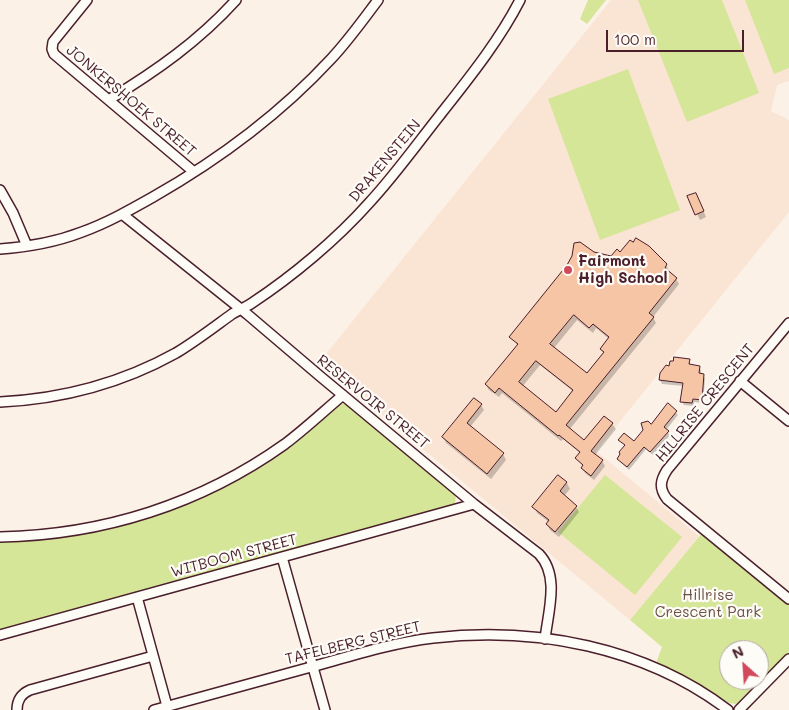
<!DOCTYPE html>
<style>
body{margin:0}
#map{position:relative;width:789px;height:710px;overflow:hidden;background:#fcf1e7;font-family:Mali,sans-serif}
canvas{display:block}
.north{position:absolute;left:719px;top:640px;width:50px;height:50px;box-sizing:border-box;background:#fdfcf7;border:1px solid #b5a4a5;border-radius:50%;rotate:334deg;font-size:14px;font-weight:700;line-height:20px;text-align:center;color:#4a1f2b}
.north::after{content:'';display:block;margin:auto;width:18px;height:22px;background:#d1495b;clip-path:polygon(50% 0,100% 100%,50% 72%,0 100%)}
.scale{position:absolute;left:606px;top:30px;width:138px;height:22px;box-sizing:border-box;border:2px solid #4a1f2b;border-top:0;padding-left:6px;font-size:15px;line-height:18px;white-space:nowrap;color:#4a1f2b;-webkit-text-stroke:4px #fdfcf7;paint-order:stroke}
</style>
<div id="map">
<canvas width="789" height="710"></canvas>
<div class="north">N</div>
<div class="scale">100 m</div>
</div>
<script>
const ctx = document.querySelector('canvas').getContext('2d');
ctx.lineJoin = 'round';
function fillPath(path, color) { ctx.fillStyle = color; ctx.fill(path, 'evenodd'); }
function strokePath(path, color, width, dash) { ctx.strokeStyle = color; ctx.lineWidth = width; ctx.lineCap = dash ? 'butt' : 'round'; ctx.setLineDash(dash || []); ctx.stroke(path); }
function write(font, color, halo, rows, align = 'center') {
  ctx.font = font + ' Mali,sans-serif'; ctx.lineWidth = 4.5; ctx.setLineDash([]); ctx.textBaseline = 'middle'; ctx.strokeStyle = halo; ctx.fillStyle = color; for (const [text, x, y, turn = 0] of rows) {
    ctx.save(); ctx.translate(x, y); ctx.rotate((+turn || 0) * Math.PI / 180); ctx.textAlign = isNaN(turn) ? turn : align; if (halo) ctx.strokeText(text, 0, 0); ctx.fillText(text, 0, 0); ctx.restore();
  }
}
const built = new Path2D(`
 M611,0H789V81L777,85L771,111L789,120V212L596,451L699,536L630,620L407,436L402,430L318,364Z`);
const green = new Path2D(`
 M588,0H606L587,24L580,19Z
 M638,0H722L759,93L687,122Z
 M745,0H789V68L774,74Z
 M628,69L680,210L600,240L548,99Z
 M340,404H346L456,495L455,503L450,507L0,630V541C89,539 177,517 252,470C271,458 291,445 308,431C319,422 329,412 340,404Z
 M605,475L682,537L635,595L558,532Z
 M702,533L789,604V652L736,704L729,703L690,680L656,663L662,647L630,620ZM729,650H759V680H729Z`);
const shadow = new Path2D(`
 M699,200L706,217L700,220L697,214Z
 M594,253L611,257L621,254L666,265L669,271L668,272L676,279L679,284L653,317L656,323L569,430L584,442L604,418L612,424L616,429L595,455L602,461L605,466L594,480L585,473L582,468L583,466L576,458L580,453L563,439L561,441L502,393L499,397L489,390L486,385L518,346L511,337ZM577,320L593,333L596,328L609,339L601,349L604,354L587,375L554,348ZM540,365L574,392L556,414L522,387Z
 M689,360L691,366L699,367L701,370V375H703L705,379L703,403L694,402V406L684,405L682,402L684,386L662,384L660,380L661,373L671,367Z
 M481,405L484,410L470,427L503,454L506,460L491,479L446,443L443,437Z
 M668,405L678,415L666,430L670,435L653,455L646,449L629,470L618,459L625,446L620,440L634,443L651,426Z
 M558,477L567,483L570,489L564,496L576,507L579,512L559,537L550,530L547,524L549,522L537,513L534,507Z`);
const building = new Path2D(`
 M696,193L704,211L695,215L687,196Z
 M636,238L649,246L667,264L665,268L677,278L649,313L654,317L566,425L584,440L604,416L613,423L591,451L603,460L591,476L581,468L583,465L575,458L580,452L559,435L558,436L499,388L495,393L485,384L518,344L509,337L567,265L572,256L574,243L580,242L594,252L611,256L617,249L620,252L630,240L633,242ZM574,315L589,328L593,324L609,337L600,349L604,352L587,373L550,344ZM536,361L573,390L556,412L519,382Z
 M674,357L690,359L689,364L700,366L699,373L704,374L702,400L693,399L692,403L680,402L683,383L659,380L660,373L666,365L669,366L670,361H673Z
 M474,398L482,404L467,423L504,453L487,474L442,437Z
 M668,403L677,411L664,427L669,431L650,452L644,447L627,467L617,459L620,454L619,452L625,445L618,440L624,433L634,441L643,430L641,423L648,421L651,424Z
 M558,475L567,482L560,491L577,506L555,532L546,524L549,520L532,507Z`);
const minor = new Path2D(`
 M87,0L53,42L52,49L54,54L194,172
 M110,99C156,71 199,41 236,0
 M0,190L13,213L27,246
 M122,214L247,314L321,377L474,504L539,554C560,576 548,612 545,639
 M0,249C28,247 56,242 82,232C107,223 130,210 153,197C218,160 280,114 331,59C348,41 363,20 378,0
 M789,323L667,470C660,481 659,488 667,499L789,599
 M740,381L789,421
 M0,402C62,399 122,383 176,353C196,341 214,327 232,314C239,310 246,307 252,303C293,276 337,239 369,203C395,175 417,144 440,115C469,78 499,41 520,0
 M0,537C103,535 201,504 285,444C305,429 324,411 343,395
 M282,557L325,710
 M137,597L167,706
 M0,635L474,504
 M17,710C17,700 21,694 30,690L153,656
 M154,710C206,696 259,681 311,667C351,656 391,643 433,638C535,626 645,647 728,710
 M739,710L789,659`);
const markers = [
 [568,270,5,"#d1495b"]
];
const streetNames = [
 ["JONKERSHOEK STREET",131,101,40],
 ["DRAKENSTEIN",385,161,-50],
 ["RESERVOIR STREET",373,402,39],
 ["HILLRISE CRESCENT",705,403,-51],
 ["WITBOOM STREET",234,556,-15],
 ["TAFELBERG STREET",353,643,-14]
];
const poiNames = [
 ["Fairmont",578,261],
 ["High School",578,278]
];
const parkNames = [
 ["Hillrise",708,595],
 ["Crescent Park",708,612]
];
fillPath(built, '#fae4d4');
fillPath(green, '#d6e699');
fillPath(shadow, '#0003');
fillPath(building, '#f6c5a6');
strokePath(building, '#4a1f2b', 1);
strokePath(minor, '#4a1f2b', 12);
strokePath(minor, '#fdfcf7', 9);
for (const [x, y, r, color] of markers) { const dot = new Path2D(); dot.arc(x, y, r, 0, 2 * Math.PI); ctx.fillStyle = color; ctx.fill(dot); strokePath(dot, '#fdfcf7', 2); }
write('15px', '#4a1f2b', '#fdfcf7', streetNames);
write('bold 15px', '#4a1f2b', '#fdfcf7', poiNames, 'left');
write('15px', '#6d5146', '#fdfcf7', parkNames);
</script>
